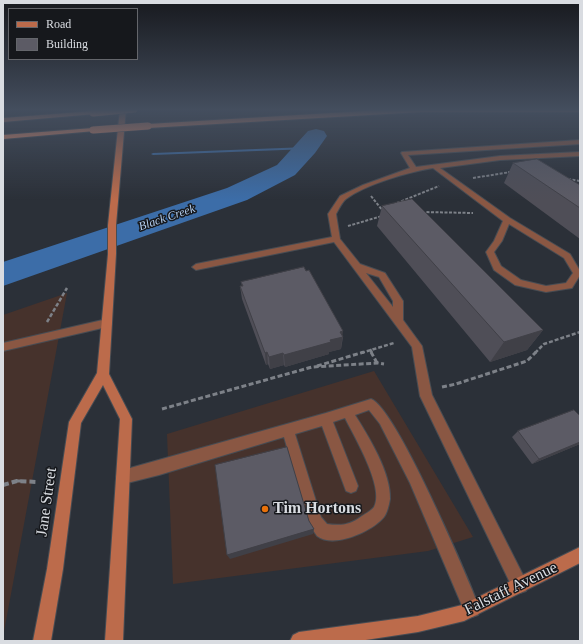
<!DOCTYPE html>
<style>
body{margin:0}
#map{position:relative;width:583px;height:644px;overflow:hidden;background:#2b3038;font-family:Georgia,serif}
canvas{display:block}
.frame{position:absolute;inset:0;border:4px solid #d9dce1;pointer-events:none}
.legend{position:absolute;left:8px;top:8px;width:130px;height:52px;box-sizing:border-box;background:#16181c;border:1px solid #64666b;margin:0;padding:5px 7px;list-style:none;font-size:12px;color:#d9dce1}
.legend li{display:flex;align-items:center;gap:8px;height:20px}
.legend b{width:20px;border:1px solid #64666b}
</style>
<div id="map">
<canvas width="583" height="644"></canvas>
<div class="frame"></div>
<ul class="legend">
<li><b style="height:5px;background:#bc6b4b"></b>Road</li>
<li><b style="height:11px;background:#5c5b65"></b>Building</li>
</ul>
</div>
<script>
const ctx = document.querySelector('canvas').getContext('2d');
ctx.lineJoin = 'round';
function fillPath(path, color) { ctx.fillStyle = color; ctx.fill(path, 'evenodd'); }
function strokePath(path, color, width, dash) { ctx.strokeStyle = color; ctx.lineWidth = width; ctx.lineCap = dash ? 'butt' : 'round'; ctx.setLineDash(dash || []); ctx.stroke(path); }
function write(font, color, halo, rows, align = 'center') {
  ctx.font = font + ' Georgia,serif'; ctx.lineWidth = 3; ctx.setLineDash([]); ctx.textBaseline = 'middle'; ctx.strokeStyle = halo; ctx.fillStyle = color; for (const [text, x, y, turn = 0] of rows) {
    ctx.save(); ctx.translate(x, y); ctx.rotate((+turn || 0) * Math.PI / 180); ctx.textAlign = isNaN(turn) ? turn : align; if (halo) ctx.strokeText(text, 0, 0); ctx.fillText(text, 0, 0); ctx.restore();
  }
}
const commercial = new Path2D(`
 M67,293L3,637V315Z
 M374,371L473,537L428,551L173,584L167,434Z`);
const stream = new Path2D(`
 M307,147L309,148V149L153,155L151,154L153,153Z`);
const river = new Path2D(`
 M316,129L324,131L327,136L315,153L295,175L247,200L3,286V262L227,188L277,165L308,131Z`);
const pathFar4 = new Path2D(`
 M508,172H511`);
const pathFar3 = new Path2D(`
 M473,178L511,172
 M568,179L580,181
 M371,196L383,211
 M397,203L439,186
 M422,212L473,213
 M348,226L382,216`);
const pathFar2 = new Path2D(`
 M47,322L67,288
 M370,349L372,353
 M361,353L394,343
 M535,353L544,344L580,332`);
const pathFar1 = new Path2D(`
 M371,352L377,363
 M317,366L364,352
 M442,387L456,384L527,361L536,352
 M162,409L312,367L378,363L384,364
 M16,481H21`);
const path = new Path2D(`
 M3,485L17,481L37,482`);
const lane = new Path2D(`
 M580,140V144L408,155L416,167L500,156L580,152V156L500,160L440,168L510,218L570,254L580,271V275L572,288L546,292L515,285L494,270L486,252L494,241L503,221L433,168C409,172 366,184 346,199C342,202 339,209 336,214L340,239L360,264L385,273L403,301V320L422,346L432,395L528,585L526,591L520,593L514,591L420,396L412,347L334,242L196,270L192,267L196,264L332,237L328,214L340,196L363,185L410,168L401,153L402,152ZM509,224L564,258L573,273L566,283L546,286L521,280L501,266L494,252L502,241ZM366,273L379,277L393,301V307Z
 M107,319L111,320L112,323L111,326L3,351V343Z
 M371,399C396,408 467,576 480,609L478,615L472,617L466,615L410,483L380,424L369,410L355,415C369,437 391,473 390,499C389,505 387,513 384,517C373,531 334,549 317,536C315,533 312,529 310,526L284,437L159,475L123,484L118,482L116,477L118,472L123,470L326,413ZM345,418C354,436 385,488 374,507C371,511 365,514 362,516C350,525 341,526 327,524L321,517L295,434L322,426L346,491L351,493L356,491L358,486L333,422Z`);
const secondary = new Path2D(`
 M120,109H126L116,225V254L109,374L132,419L123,641H105L120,419L103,385L81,423L63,569L51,641H33L47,569L69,422L97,373L108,254V225Z
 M580,547V563L464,621L418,632L359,641H290L293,635L299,632L418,616L462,605Z`);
const highway = new Path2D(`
 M398,109H580V112H421L148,128L145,126L148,124Z
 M93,111L95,112V114L3,122V118Z
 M93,128L95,129V131L3,139V135Z`);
const highwayBridge = new Path2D(`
 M93,113L134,109
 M93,130L148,126`);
const wall = new Path2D(`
 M513,163L580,185V239L504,183Z
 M382,206L543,330L527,350L490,362L377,226Z
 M306,271L343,337L341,349L329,352V354L285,367L284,365L270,369L268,364L266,365L242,299L240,286H242L241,282Z
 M518,431L580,444L532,464L512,437Z`);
const shadedWall = new Path2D(`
 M543,330L527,350L490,362L504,342Z
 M343,331L341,349L329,352V354L285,367L284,355L330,340L340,332Z
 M267,352L268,364L266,365L265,353Z
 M283,353L284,365L270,369L269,357Z
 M580,442V444L532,464L539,459Z
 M314,529L313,534L230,559L227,555Z`);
const building = new Path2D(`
 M537,159L580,185V208L513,163Z
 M412,199L543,330L504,342L382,206Z
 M304,267L306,271L309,270L343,331L340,332L343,337L330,340L331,342L284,355L283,353L269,357L267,352L265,353L240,286H243L241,282Z
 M574,410L580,416V442L539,459L518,431Z
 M287,447L309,521L314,529L227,555L215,465Z`);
const markers = [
 [265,509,4,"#e8710a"]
];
const farWaternames = [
 ["Black Creek",167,218,-19]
];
const nearStreetnames = [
 ["Jane Street",47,502,-82],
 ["Falstaff Avenue",511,589,-26]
];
const nearPoinames = [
 ["Tim Hortons",273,509]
];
fillPath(commercial, '#46322c');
fillPath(stream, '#3c6da8');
fillPath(river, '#3c6da8');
strokePath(lane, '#474c53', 2);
strokePath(secondary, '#474c53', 2);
strokePath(highway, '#474c53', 2);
strokePath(pathFar4, '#7d8188', 1.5, [2.5, 1]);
strokePath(pathFar3, '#7d8188', 2, [3, 1.5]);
strokePath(pathFar2, '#7d8188', 2.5, [4, 2]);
strokePath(pathFar1, '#7d8188', 3, [5, 2.5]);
strokePath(path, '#7d8188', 4, [6, 3]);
fillPath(lane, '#8a5743');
fillPath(secondary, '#bc6b4b');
fillPath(highway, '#f69169');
strokePath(highwayBridge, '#474c53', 8, []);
strokePath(highwayBridge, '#f69169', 7);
fillPath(wall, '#4f4e57');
fillPath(shadedWall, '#404047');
fillPath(building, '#5c5b65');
strokePath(building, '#404047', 1);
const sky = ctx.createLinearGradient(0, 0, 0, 200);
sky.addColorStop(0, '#181a1f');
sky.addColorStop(0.55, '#444e5e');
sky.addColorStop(1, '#444e5e00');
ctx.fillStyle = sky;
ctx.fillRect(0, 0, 583, 200);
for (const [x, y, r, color] of markers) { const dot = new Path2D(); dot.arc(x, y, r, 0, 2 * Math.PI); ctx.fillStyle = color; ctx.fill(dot); strokePath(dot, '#16181c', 1.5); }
write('italic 12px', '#b3ceef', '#16181c', farWaternames);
write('16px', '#d9dce1', '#16181c', nearStreetnames);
write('bold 16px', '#d9dce1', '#16181c', nearPoinames, 'left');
</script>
